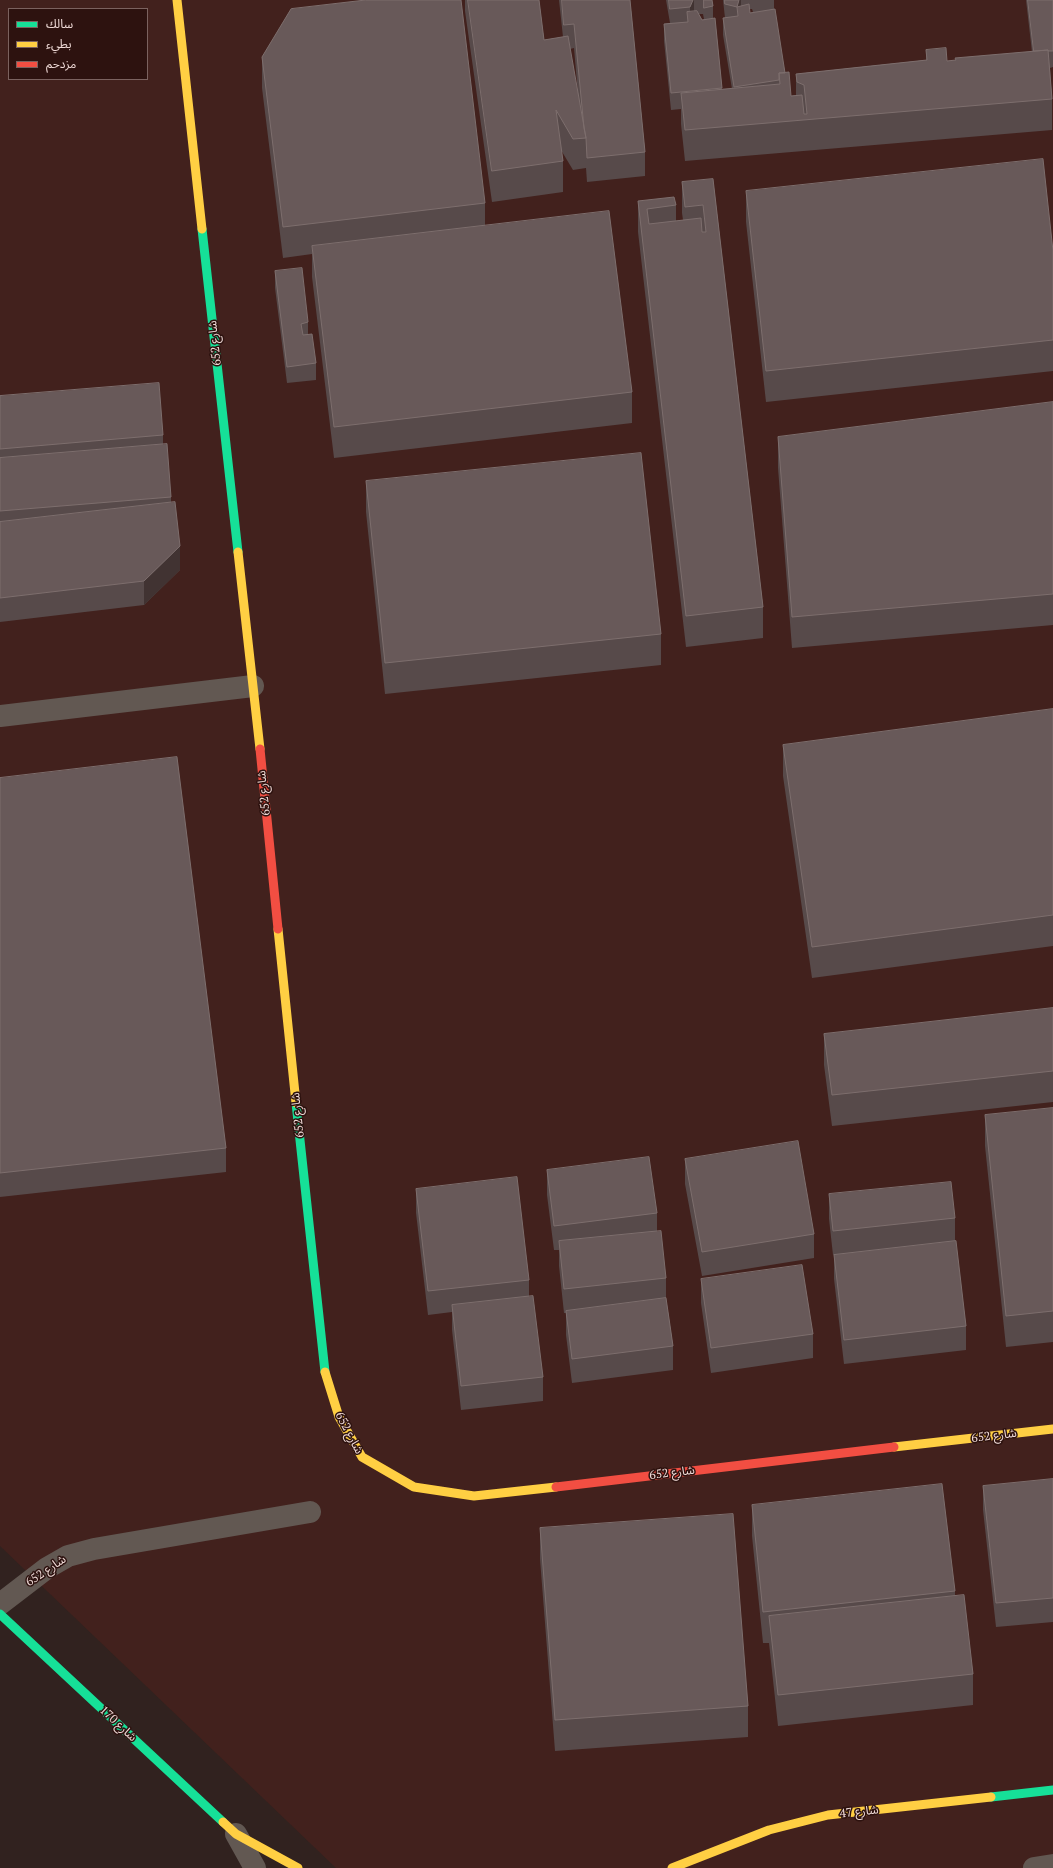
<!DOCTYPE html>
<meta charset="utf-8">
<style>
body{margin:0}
#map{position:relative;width:1053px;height:1868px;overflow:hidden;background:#31221f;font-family:"PT Serif","Noto Sans Arabic",serif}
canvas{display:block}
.legend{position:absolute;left:8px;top:8px;width:140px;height:72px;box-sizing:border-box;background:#2d120f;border:1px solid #7b625f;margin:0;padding:5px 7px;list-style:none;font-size:12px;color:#efdad7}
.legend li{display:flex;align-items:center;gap:8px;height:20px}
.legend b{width:20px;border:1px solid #7b625f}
</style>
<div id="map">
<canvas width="1053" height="1868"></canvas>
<ul class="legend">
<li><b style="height:5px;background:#16e098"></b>سالك</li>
<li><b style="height:5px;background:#ffcf43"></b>بطيء</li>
<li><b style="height:5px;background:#f24e42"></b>مزدحم</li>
</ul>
</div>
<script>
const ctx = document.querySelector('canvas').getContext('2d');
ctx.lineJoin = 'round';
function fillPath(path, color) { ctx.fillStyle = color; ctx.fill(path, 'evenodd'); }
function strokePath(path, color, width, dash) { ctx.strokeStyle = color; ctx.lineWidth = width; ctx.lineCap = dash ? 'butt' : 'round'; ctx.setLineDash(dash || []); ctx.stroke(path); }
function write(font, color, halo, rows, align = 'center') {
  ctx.font = font + ' "PT Serif","Noto Sans Arabic",serif'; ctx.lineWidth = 3; ctx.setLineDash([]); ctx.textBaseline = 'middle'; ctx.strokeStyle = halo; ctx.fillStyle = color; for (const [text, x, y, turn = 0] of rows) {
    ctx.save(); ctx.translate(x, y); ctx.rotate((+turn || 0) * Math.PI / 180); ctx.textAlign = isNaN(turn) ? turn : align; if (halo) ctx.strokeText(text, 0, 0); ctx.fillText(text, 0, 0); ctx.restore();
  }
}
const built = new Path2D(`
 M0,0H1053V1868H336L0,1546ZM9,9H147V79H9Z`);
const street = new Path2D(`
 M0,716L253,686
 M0,1604L47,1568L68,1556L94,1549L310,1512
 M236,1834L255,1868
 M1034,1868L1053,1865`);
const fast = new Path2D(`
 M202,229L238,552
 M296,1103L325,1372
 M0,1614L223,1822
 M991,1797L1053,1790`);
const slow = new Path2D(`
 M177,0L202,229
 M238,552L260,749
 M278,929L296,1103
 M325,1372L339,1417L362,1457L414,1487L474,1496L556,1487
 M894,1447L1053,1429
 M223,1822L236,1834L298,1868
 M672,1868L769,1830L828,1815L991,1797`);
const jam = new Path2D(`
 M260,749L278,929
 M556,1487L894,1447`);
const wall = new Path2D(`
 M465,0H539L544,40L563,37L559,0H630L645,152V176L587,182L586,168L573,170L561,150L563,161V192L492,202L465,11ZM574,48L578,94L570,49Z
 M666,0H712L713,6V19L715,18L722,89H732L723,35V18H725L723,0H774V9L785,73L791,96L796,95V74L926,60V50L947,61L1032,52L1026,0H1053V67L1050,68L1052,99V130L685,161L681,124V109L671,110L664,41V24L670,23ZM749,9H752L753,12L750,13ZM699,14H703L704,19L702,20Z
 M262,57L485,203V226L632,392V423L334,458L312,277V254L283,258L262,88Z
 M713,179L763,607V638L686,647L638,232V201L676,205V221L683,220L682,213V182Z
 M746,191L1053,251V371L766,402L746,222Z
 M275,271L308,322V334L316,363V380L287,383L275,288Z
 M0,396L163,435V445L171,497V503L180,570L144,605L0,622Z
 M1053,402V625L792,648L778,468V437Z
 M366,481L661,634V665L385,694L366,512Z
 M1053,709V946L812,978L783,776V745Z
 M0,778L226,1148V1172L0,1197Z
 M1053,1008V1102L832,1126L824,1065V1034Z
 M1053,1108V1342L1006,1347L985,1146V1115Z
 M685,1159L814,1234V1258L702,1276L685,1184Z
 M547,1170L657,1213V1231L666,1278V1298L673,1346V1370L572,1383L566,1335V1313H564L559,1266V1250H554L547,1195Z
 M416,1189L529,1280V1297L543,1377V1401L461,1410L452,1330V1312L428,1315L416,1213Z
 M829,1194L955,1218V1241L966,1326V1350L844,1364L834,1279V1255L843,1254L833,1255L829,1219Z
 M701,1279L813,1334V1358L711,1373L701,1303Z
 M1053,1479V1622L996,1627L983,1510V1486Z
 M752,1505L955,1591V1596L973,1674V1705L778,1726L769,1643H763L752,1536Z
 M540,1528L748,1706V1737L555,1751L540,1559Z`);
const shadedWall = new Path2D(`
 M693,0H694V15L690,23V7Z
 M739,0H741V10L738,16L737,7Z
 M180,546V570L144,605V581Z`);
const building = new Path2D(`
 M366,0H461L485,203L283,227L262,57L291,9Z
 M468,0H539L544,40L568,36L586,138L573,139L556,110L563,161L492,171Z
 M562,0H630L645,152L587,158L586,138L584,128L574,24L564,25Z
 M669,0H693L690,7L670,9Z
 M704,0H712L713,6L704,8Z
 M725,0H739L737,7L749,4L750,13L775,9L785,73H779V80L734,87L723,18L738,16L737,7L725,4Z
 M1028,0H1053V51H1048V50L1034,51Z
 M697,11L702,20L715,18L722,88L671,93L664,24L688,22L687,12Z
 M946,48L947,61L956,60L955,58L1048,50L1052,99L685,130L681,93L780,84L779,73L789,72L791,96L802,95L804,114H807L804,85L797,82L796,74L927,60L926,50Z
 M1043,159L1053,251V340L766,371L746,191Z
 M713,179L763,607L686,616L638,201L674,197L676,205L647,209L649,224L701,218L702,232H706L703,205L685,207L682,182Z
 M609,211L632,392L334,427L312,246Z
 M302,268L308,322L301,324L303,335L312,334L316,363L287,367L275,271Z
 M159,383L163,435L0,449V396Z
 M1053,402V594L792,617L778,437Z
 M167,444L171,497L0,511V458Z
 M641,453L661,634L385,663L366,481Z
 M175,502L180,546L144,581L0,598V522Z
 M1053,709V915L812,947L783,745Z
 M177,757L226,1148L0,1173V778Z
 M1053,1008V1071L832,1095L824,1034Z
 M1053,1108V1311L1006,1316L985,1115Z
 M798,1141L814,1234L702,1252L685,1159Z
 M649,1157L657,1213L554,1226L547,1170Z
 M517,1177L529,1280L428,1291L416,1189Z
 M951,1182L955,1218L833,1231L829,1194Z
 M661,1231L666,1278L564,1289L559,1241Z
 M956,1241L966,1326L844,1340L834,1255Z
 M802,1265L813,1334L711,1348L701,1279Z
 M533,1296L543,1377L461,1386L452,1305Z
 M666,1298L673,1346L572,1359L566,1311Z
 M1053,1479V1598L996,1603L983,1486Z
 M942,1484L955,1591L763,1612L752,1505Z
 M733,1514L748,1706L555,1720L540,1528Z
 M964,1595L973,1674L778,1695L769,1616Z`);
const streetNames = [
 ["شارع 652",215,343,-96],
 ["شارع 652",264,793,-96],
 ["شارع 652",298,1115,-96],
 ["شارع 652",349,1433,62],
 ["شارع 652",994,1436,-7],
 ["شارع 652",672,1473,-7],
 ["شارع 652",46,1571,-34],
 ["شارع 170",118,1724,43],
 ["شارع 47",859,1812,-6]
];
fillPath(built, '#42211d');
strokePath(street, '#625852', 22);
strokePath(fast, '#16e098', 9);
strokePath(slow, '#ffcf43', 9);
strokePath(jam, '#f24e42', 9);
fillPath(wall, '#574a4a');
fillPath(shadedWall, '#413332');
fillPath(building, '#685959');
strokePath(building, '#7d6e6d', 1);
write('12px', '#efdad7', '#2d120f', streetNames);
</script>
